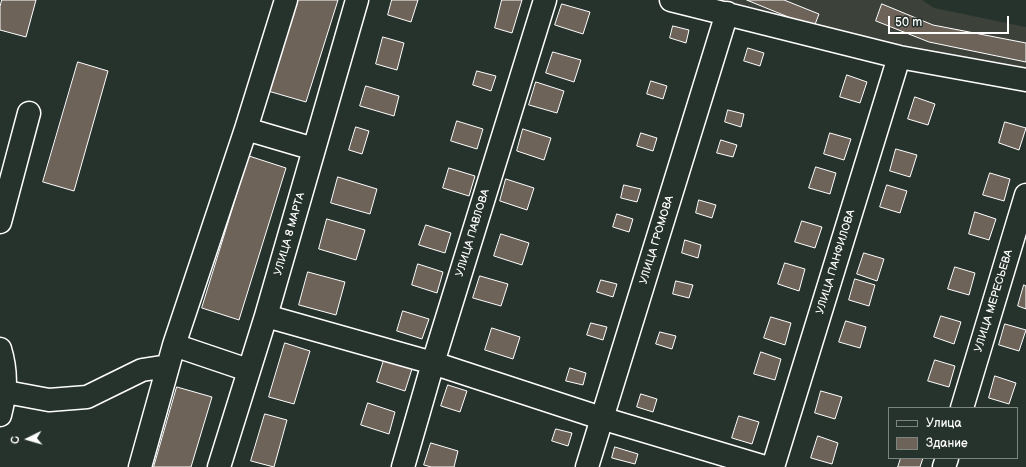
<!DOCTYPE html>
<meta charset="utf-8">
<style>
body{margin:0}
#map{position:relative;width:1026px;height:467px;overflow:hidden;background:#26332d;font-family:"Balsamiq Sans",sans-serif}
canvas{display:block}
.legend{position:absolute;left:888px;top:407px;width:130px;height:52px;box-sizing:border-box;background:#26332d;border:1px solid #7d8581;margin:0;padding:5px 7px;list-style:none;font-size:12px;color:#fff}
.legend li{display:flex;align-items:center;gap:8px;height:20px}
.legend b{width:20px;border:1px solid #7d8581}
.north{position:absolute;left:8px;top:419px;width:40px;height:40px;-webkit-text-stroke:3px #26332d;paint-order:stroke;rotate:265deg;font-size:11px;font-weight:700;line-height:16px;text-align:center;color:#fff}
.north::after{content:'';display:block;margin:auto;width:14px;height:18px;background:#fff;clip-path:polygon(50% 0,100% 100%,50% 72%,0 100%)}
.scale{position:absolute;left:888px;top:16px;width:121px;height:18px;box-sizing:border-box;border:2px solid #fff;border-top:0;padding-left:5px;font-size:12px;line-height:14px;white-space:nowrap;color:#fff;-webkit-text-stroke:3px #26332d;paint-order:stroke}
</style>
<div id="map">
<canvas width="1026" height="467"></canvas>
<ul class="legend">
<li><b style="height:5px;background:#26332d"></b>Улица</li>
<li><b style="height:11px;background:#6e6359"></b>Здание</li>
</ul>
<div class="north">С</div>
<div class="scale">50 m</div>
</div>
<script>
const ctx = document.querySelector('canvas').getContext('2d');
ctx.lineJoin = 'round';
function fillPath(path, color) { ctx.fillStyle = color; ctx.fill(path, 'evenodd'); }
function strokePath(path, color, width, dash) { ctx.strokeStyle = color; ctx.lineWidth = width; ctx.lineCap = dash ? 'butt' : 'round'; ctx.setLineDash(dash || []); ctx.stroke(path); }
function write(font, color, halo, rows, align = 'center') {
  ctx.font = font + ' "Balsamiq Sans",sans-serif'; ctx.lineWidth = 3; ctx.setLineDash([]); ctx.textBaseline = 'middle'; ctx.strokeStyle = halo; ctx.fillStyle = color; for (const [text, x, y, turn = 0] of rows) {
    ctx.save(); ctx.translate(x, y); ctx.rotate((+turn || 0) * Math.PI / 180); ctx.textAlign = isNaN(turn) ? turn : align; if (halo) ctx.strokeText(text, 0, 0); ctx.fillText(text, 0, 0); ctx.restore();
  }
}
const built = new Path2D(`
 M712,0H922L934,8L1026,27V70L810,27Z`);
const building = new Path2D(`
 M2,0H36L26,37L0,30V7Z
 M296,0H338L306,102L268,91Z
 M392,0H418L411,22L388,15Z
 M502,0H522L512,33L495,28Z
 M747,0H784L819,14L814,27Z
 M562,4L590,12L583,34L555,25Z
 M882,4L933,25L1026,43V62L929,42L876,21Z
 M673,26L689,30L686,43L670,38Z
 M383,37L404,43L397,70L376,64Z
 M748,48L764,53L760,66L744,61Z
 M553,52L581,60L574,82L546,73Z
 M78,62L108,71L74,191L43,182Z
 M477,71L496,76L491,91L473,85Z
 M847,75L867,82L860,103L840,97Z
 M651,81L667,86L663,99L647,94Z
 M536,82L564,91L557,113L529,105Z
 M366,86L399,96L394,116L360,106Z
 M915,97L935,104L928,125L908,119Z
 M728,110L744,114L741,127L725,122Z
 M457,121L483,129L477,149L451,141Z
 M1005,122L1026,128L1019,150L999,143Z
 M356,127L369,131L362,154L349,150Z
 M523,129L551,138L544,160L517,151Z
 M641,133L657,138L653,151L637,146Z
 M830,133L851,139L844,160L824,154Z
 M721,140L737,145L733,157L717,153Z
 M896,149L917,155L910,177L890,171Z
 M249,156L286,168L239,320L202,308Z
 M816,167L836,173L830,194L809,188Z
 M449,168L475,176L469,196L443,188Z
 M990,173L1010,179L1004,201L983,195Z
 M338,177L377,189L370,214L331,203Z
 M506,179L534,188L527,210L500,201Z
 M624,185L641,189L637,202L621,198Z
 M887,185L907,191L900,213L880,207Z
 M699,200L716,205L712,218L696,213Z
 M975,212L996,219L989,240L969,234Z
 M617,214L633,219L629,232L613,227Z
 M327,219L365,230L356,260L319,249Z
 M802,221L822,227L815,248L795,242Z
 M426,225L451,233L445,253L419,245Z
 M501,234L529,243L522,265L494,256Z
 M685,240L701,245L698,258L682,253Z
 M864,253L884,259L877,281L857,274Z
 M785,263L805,269L799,291L778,284Z
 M418,264L443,272L437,293L412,285Z
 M955,267L975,273L969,295L948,289Z
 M308,272L345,282L336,315L299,305Z
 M480,276L508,284L501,306L473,298Z
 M855,279L875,285L869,306L849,300Z
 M601,280L617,284L613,297L597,292Z
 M676,281L693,285L689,298L673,294Z
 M1024,285L1026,286V309L1018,306Z
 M403,311L429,319L422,339L397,331Z
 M941,316L961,322L954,344L934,337Z
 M771,317L791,323L785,345L764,338Z
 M846,321L866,327L860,348L839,342Z
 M591,323L607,327L603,340L587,335Z
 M1005,324L1026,330L1019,351L999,345Z
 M492,328L520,337L513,359L485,350Z
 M660,332L676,336L672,349L656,344Z
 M285,343L310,351L294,404L269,397Z
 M761,352L781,359L775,380L754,374Z
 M384,360L412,369L405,391L377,382Z
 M935,360L955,366L949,387L928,381Z
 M570,368L586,373L583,385L566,381Z
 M995,376L1016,383L1009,404L989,398Z
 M448,385L467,391L460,412L441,406Z
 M177,387L212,397L191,467H154Z
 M821,391L842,397L835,419L815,413Z
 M641,394L657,399L653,412L637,407Z
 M368,403L395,412L389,434L361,425Z
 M265,414L287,420L274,467L251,461Z
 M739,416L759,422L752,444L732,438Z
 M556,429L572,433L568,446L552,441Z
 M818,436L838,443L832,464L811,458Z
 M431,443L458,451L454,467H431L424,465Z
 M615,447L638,454L635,464L612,458Z
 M901,458H923L920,467H898Z`);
const minor = new Path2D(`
 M671,0L899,57L1026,80
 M246,129L314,149
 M0,222L29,113
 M266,316L433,363L601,418L765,467
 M174,345L248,370
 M0,349C7,372 6,392 0,415
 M6,392L49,400L87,397L142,370L168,366
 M962,408L1026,195
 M140,467L174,345L246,129L286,0
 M219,467L266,316L357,0
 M403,467L433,363L545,0
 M587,467L727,13
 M773,467L899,57
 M944,467L947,458`);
const streetNames = [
 ["УЛИЦА ПАВЛОВА",473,233,-73],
 ["УЛИЦА 8 МАРТА",290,234,-74],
 ["УЛИЦА ГРОМОВА",657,240,-73],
 ["УЛИЦА ПАНФИЛОВА",836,262,-73],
 ["УЛИЦА МЕРЕСЬЕВА",994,301,-73]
];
fillPath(built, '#3c413a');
fillPath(building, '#6e6359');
strokePath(building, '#fff', 1);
strokePath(minor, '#fff', 25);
strokePath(minor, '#26332d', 22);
write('11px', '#fff', '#26332d', streetNames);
</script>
